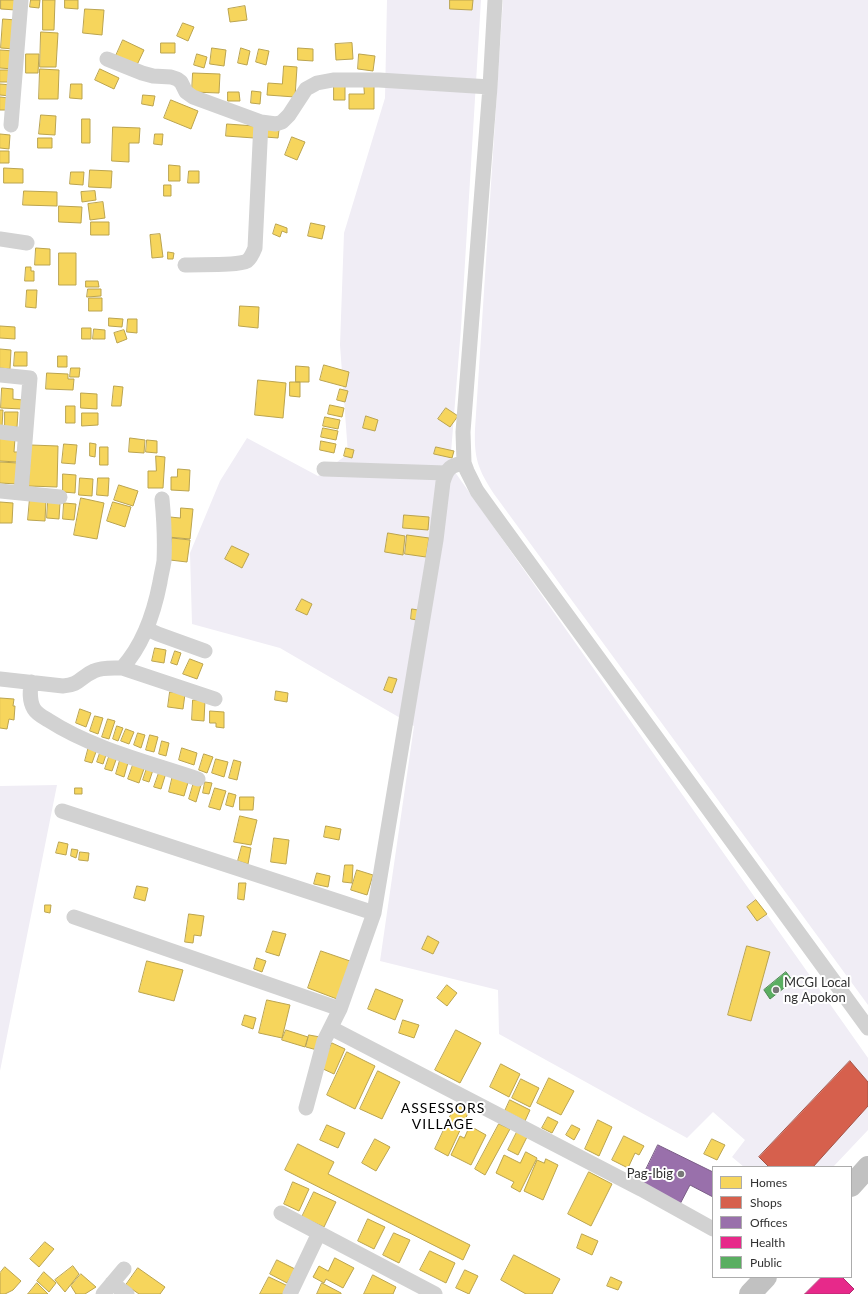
<!DOCTYPE html>
<style>
body{margin:0}
#map{position:relative;width:868px;height:1294px;overflow:hidden;background:#fff;font-family:Lato,sans-serif}
canvas{display:block}
.legend{position:absolute;left:712px;top:1166px;width:140px;height:112px;box-sizing:border-box;background:#fff;border:1px solid #acacac;margin:0;padding:5px 7px;list-style:none;font-size:12px;color:#303030}
.legend li{display:flex;align-items:center;gap:8px;height:20px}
.legend b{width:20px;border:1px solid #acacac}
</style>
<div id="map">
<canvas width="868" height="1294"></canvas>
<ul class="legend">
<li><b style="height:11px;background:#f6d55c"></b>Homes</li>
<li><b style="height:11px;background:#d6604d"></b>Shops</li>
<li><b style="height:11px;background:#9970ab"></b>Offices</li>
<li><b style="height:11px;background:#e7298a"></b>Health</li>
<li><b style="height:11px;background:#5aae61"></b>Public</li>
</ul>
</div>
<script>
const ctx = document.querySelector('canvas').getContext('2d');
ctx.lineJoin = 'round';
function fillPath(path, color) { ctx.fillStyle = color; ctx.fill(path, 'evenodd'); }
function strokePath(path, color, width, dash) { ctx.strokeStyle = color; ctx.lineWidth = width; ctx.lineCap = dash ? 'butt' : 'round'; ctx.setLineDash(dash || []); ctx.stroke(path); }
function write(font, color, halo, rows, align = 'center') {
  ctx.font = font + ' Lato,sans-serif'; ctx.lineWidth = 4; ctx.setLineDash([]); ctx.textBaseline = 'middle'; ctx.strokeStyle = halo; ctx.fillStyle = color; for (const [text, x, y, turn = 0] of rows) {
    ctx.save(); ctx.translate(x, y); ctx.rotate((+turn || 0) * Math.PI / 180); ctx.textAlign = isNaN(turn) ? turn : align; if (halo) ctx.strokeText(text, 0, 0); ctx.fillText(text, 0, 0); ctx.restore();
  }
}
const green = new Path2D(`
 M387,0H481L461,328L450,465L868,1058V1130L833,1167H744L732,1157L745,1140L713,1112L687,1138L499,1034L498,990L380,961L414,726L280,648L192,624L190,553L220,481L247,438L318,476L348,454L340,345L344,233L385,98Z
 M503,0H868V1005L494,494C478,469 474,459 475,429Z
 M57,785L0,1071V786Z`);
const homes = new Path2D(`
 M1,0H16V10L1,9Z
 M31,0H40L39,8L30,7Z
 M43,0H55L54,30H43Z
 M65,0H78V9L65,8Z
 M450,0H473L472,10L450,9Z
 M245,6L247,20L230,22L228,9Z
 M85,9L104,10L102,35L83,33Z
 M3,19L16,20L14,49L1,48Z
 M183,23L194,27L188,41L177,36Z
 M41,32L58,33L56,67H40Z
 M123,40L144,50L136,67L115,58Z
 M161,43H175V53H161Z
 M352,43L353,59L336,60L335,44Z
 M212,48L226,50L224,66L210,64Z
 M241,48L250,51L247,65L238,63Z
 M298,48L313,49V61L298,60Z
 M259,49L269,51L266,65L256,62Z
 M0,50L14,51L13,69L0,68Z
 M26,54H39L38,73H26Z
 M197,54L207,57L204,68L194,65Z
 M359,54L375,56L373,71L358,69Z
 M284,66L297,67L295,97L267,95L268,83L282,84Z
 M40,69L59,70L58,99H39Z
 M100,69L119,78L114,89L95,80Z
 M0,70H11V82H0Z
 M193,73L220,74L219,93L192,92Z
 M364,83H374V109H349V94H364Z
 M0,84L11,85L10,96L0,95Z
 M71,84H82V99L70,98Z
 M334,84H345V100H334Z
 M252,91L261,92L260,104L251,103Z
 M228,92H239L240,101H228Z
 M143,95L155,96L153,106L142,104Z
 M0,97L9,98L8,110H0Z
 M171,100L198,111L191,129L164,118Z
 M41,115L56,116L55,135L39,134Z
 M82,119H90V143H82Z
 M227,124L255,126L254,138L226,136Z
 M113,127L140,128L139,143H129V162L112,161Z
 M266,128L279,130L278,138L265,137Z
 M0,134L10,135L9,149L0,148Z
 M155,134H163L162,145L154,144Z
 M292,137L305,142L297,160L285,155Z
 M38,138H52V148H38Z
 M0,151H9V163H0Z
 M169,165L180,166V181H169Z
 M4,168L23,169V183H4Z
 M90,170L112,171L111,188L89,187Z
 M189,171H199V183H188Z
 M71,172H84L83,185L70,184Z
 M164,185H171V196H164Z
 M24,191L57,192V206L23,205Z
 M95,191L96,200L82,202L81,192Z
 M103,202L105,218L90,220L88,204Z
 M59,206L82,207L81,223L59,222Z
 M91,222H109V235H91Z
 M311,223L325,226L322,239L308,236Z
 M276,224L287,228V233L282,231L280,237L273,234Z
 M160,234L163,257L152,258L150,235Z
 M36,248L50,249V265H35Z
 M168,252L174,253L173,259H168Z
 M59,253H76V285H59Z
 M26,267H31V271H34V281H25Z
 M86,281H98L99,287H86Z
 M88,289H101V296L87,297Z
 M27,290H37L36,308L26,307Z
 M89,298H102V311H89Z
 M240,306L259,307L258,328L239,326Z
 M109,318L123,319L122,327L109,326Z
 M128,319H137V333L127,332Z
 M0,326L15,327V339L0,338Z
 M82,328H91V339H82Z
 M94,329L105,330V339H93Z
 M124,330L127,339L117,343L114,333Z
 M0,349L11,350L10,369L0,368Z
 M15,352H27V366H14Z
 M58,356H67V367H58Z
 M324,365L349,372L346,387L320,380Z
 M296,366L309,367V382H296Z
 M71,368H80L79,377H70Z
 M47,373L68,374V379H74L73,390L46,389Z
 M258,380L286,383L283,418L255,415Z
 M290,382H300V397L290,396Z
 M114,386L123,387L121,406H112Z
 M2,388L13,389V399L23,400L22,409L1,408Z
 M340,389L348,391L345,402L337,400Z
 M81,393L97,394V409L81,408Z
 M330,405L344,408L342,417L328,414Z
 M66,406H75V423H66Z
 M446,408L458,416L450,427L438,419Z
 M0,410H3L2,427H0Z
 M5,412H18L17,427H5Z
 M82,413H98V425L82,426Z
 M366,416L378,420L375,431L363,428Z
 M325,417L340,420L338,429L323,426Z
 M323,428L338,431L336,440L321,437Z
 M0,437L15,438L14,452H18L17,462L0,461Z
 M130,438L145,440L144,453L129,452Z
 M147,440L157,441V453L146,452Z
 M321,441L336,444L334,453L320,450Z
 M90,443L96,444L95,457L90,456Z
 M64,444L77,445L75,464L62,463Z
 M31,445L58,446L57,487L29,486Z
 M100,447H108V465H100Z
 M436,447L454,451L452,458L434,454Z
 M346,448L354,450L352,458L344,456Z
 M156,456L165,457L163,488H148V471H156Z
 M0,462L18,463L17,484L0,483Z
 M178,469L190,470L189,491L171,490V477H177Z
 M63,474L76,475L75,493L63,492Z
 M80,478L93,479L92,496L79,495Z
 M98,478H109L108,496L97,495Z
 M119,485L138,491L133,506L114,500Z
 M30,498L46,499L45,521L28,520Z
 M81,498L104,503L97,539L74,535Z
 M0,502L13,503L12,523H0Z
 M48,502L60,503L59,519L47,518Z
 M113,502L131,507L125,527L107,521Z
 M64,503L76,504L74,520L63,519Z
 M181,508L193,509L190,539L168,537L170,517L180,518Z
 M404,515L429,517L428,530L403,528Z
 M388,533L405,536L403,555L385,552Z
 M407,535L429,538L426,557L405,554Z
 M172,538L190,540L187,562L170,560Z
 M232,546L249,554L242,568L225,559Z
 M302,599L312,604L307,615L296,610Z
 M412,609L418,610L417,620L411,619Z
 M155,648L166,650L164,663L152,661Z
 M175,651L181,653L177,665L171,663Z
 M190,659L203,664L197,679L183,674Z
 M389,677L397,679L392,693L384,690Z
 M276,691L288,693L287,702L275,700Z
 M170,692L185,694L183,709L168,707Z
 M0,698L14,699L13,706H15L14,720L9,719L7,729L0,728Z
 M193,700H205L204,721L192,720Z
 M80,709L91,713L86,727L76,723Z
 M210,711L224,712V728L216,727V723H210Z
 M95,716L103,718L98,734L90,731Z
 M108,719L115,721L109,739L102,737Z
 M117,726L123,728L118,741L113,739Z
 M126,729L134,732L129,744L121,741Z
 M138,733L145,735L141,748L134,745Z
 M150,735L158,737L154,752L146,750Z
 M162,741L169,743L166,756L159,754Z
 M89,746L97,749L92,763L85,761Z
 M182,748L197,753L194,765L179,760Z
 M101,750L107,752L103,764L97,762Z
 M110,754L117,757L112,771L105,769Z
 M204,754L213,757L207,773L199,770Z
 M121,757L129,759L124,777L116,774Z
 M216,759L228,762L224,777L212,773Z
 M234,760L241,762L237,780L229,778Z
 M134,762L145,766L139,783L128,779Z
 M148,765L154,767L149,782L143,780Z
 M160,770L166,773L161,789L154,787Z
 M173,775L189,779L184,796L169,792Z
 M194,782L201,785L196,802L189,799Z
 M205,782L212,783L209,794L203,793Z
 M75,788H82V794H75Z
 M215,788L226,791L220,810L209,807Z
 M229,793L236,795L233,807L226,805Z
 M240,797H254L253,810H240Z
 M240,816L257,820L251,845L234,842Z
 M326,826L341,829L339,840L324,837Z
 M274,838L289,840L286,864L271,862Z
 M59,842L68,844L66,855L56,853Z
 M242,846L251,848L248,864L238,861Z
 M72,849L78,850L76,858L71,856Z
 M80,852L89,853L88,861L79,860Z
 M345,865H353L352,883L343,882Z
 M357,870L373,875L367,895L351,890Z
 M317,873L330,876L328,887L314,884Z
 M239,883H246L244,900L238,899Z
 M137,886L148,888L145,901L134,898Z
 M756,900L767,914L757,921L747,907Z
 M45,905H51L50,913L45,912Z
 M189,914L204,916L201,936L194,935L193,943L185,942Z
 M273,931L286,934L279,956L266,952Z
 M428,936L439,942L433,954L422,949Z
 M747,946L770,952L751,1021L728,1015Z
 M321,951L350,961L337,999L308,988Z
 M257,958L266,961L262,972L254,969Z
 M147,961L183,970L174,1001L139,992Z
 M447,985L457,993L447,1006L437,998Z
 M376,989L403,1000L395,1020L368,1009Z
 M267,1000L290,1005L282,1038L259,1033Z
 M245,1015L256,1018L253,1029L242,1025Z
 M403,1020L419,1025L414,1038L399,1033Z
 M286,1030L308,1037L305,1047L282,1040Z
 M456,1030L481,1043L460,1083L435,1070Z
 M309,1035L320,1037L317,1050L306,1047Z
 M332,1043L345,1049L334,1074L321,1068Z
 M347,1052L375,1066L355,1109L327,1095Z
 M501,1064L520,1074L509,1097L490,1087Z
 M378,1071L400,1082L382,1119L360,1109Z
 M549,1078L574,1091L561,1115L537,1103Z
 M521,1079L539,1088L530,1107L512,1098Z
 M510,1100L530,1110L525,1121L505,1111Z
 M456,1104L469,1111L448,1156L435,1149Z
 M548,1117L558,1122L552,1133L542,1128Z
 M598,1120L612,1127L599,1156L585,1149Z
 M499,1124L510,1129L485,1175L475,1169Z
 M327,1125L345,1133L338,1148L320,1140Z
 M572,1125L580,1129L574,1140L566,1135Z
 M470,1126L486,1135L471,1165L451,1155L460,1136L464,1138Z
 M517,1132L527,1137L518,1155L508,1150Z
 M624,1136L644,1146L639,1155L635,1153L628,1168L612,1160Z
 M375,1139L390,1147L376,1171L362,1163Z
 M712,1139L725,1145L717,1160L704,1154Z
 M298,1144L334,1162L328,1174L470,1245L463,1260L285,1170Z
 M526,1152L537,1158L520,1192L511,1187L514,1182L496,1173L504,1155L520,1163Z
 M546,1159L558,1165L543,1200L524,1191L537,1160L544,1163Z
 M589,1172L612,1184L591,1226L568,1214Z
 M293,1182L309,1189L299,1211L284,1204Z
 M314,1192L336,1202L324,1227L302,1217Z
 M368,1219L385,1227L374,1249L358,1241Z
 M394,1233L410,1240L399,1263L383,1255Z
 M582,1234L598,1241L592,1255L577,1248Z
 M45,1242L54,1249L39,1267L30,1259Z
 M430,1251L455,1263L446,1283L420,1270Z
 M514,1255L560,1279L552,1294H526L501,1280Z
 M335,1258L354,1268L343,1288L326,1279L324,1283L313,1277L319,1266L328,1271Z
 M277,1260L295,1269L287,1283L270,1274Z
 M73,1266L79,1274L65,1292L55,1280Z
 M5,1267L21,1281L13,1290L5,1294H0V1273Z
 M138,1268L165,1287L160,1294H139L126,1285Z
 M465,1270L478,1276L469,1294L456,1288Z
 M44,1272L56,1283L49,1292L37,1281Z
 M81,1274L96,1287L85,1294H76L71,1286Z
 M373,1275L396,1287L393,1294H364Z
 M269,1277L288,1286L284,1294H260Z
 M611,1277L622,1282L618,1290L607,1286Z
 M37,1283L48,1294H28Z
 M322,1283L341,1293V1294H317Z`);
const shops = new Path2D(`
 M850,1061L868,1082V1106L813,1167H769L759,1157Z`);
const offices = new Path2D(`
 M658,1145L713,1172V1197L690,1185L679,1206L638,1186Z`);
const health = new Path2D(`
 M822,1277H842L854,1289L849,1294H805Z`);
const public = new Path2D(`
 M786,972L793,981L770,999L764,990Z`);
const minor = new Path2D(`
 M495,0L490,87L463,432L464,463L467,471L477,491L500,523L868,1028
 M107,59L142,73L153,76L171,77L177,79L181,82L186,92L193,97L261,122L276,124L282,122L289,115L306,89L317,83L333,80H379L490,87
 M11,125L21,0
 M0,239L27,243
 M185,265C197,264 238,266 247,261C251,258 253,253 255,248L261,122
 M0,375L30,378L21,493
 M0,432L25,435
 M324,469L446,473
 M0,491L60,497
 M147,629L158,634L205,651
 M122,668L215,699
 M0,679L63,686C80,685 80,677 94,671C102,667 113,668 122,668C144,644 154,613 160,582C161,575 163,568 164,561C165,540 164,520 162,499
 M31,682C30,691 29,701 34,709C37,714 43,717 48,720C93,749 148,762 198,779
 M62,811L374,913
 M74,917L340,1009
 M331,1028L641,1189L713,1229
 M306,1108L324,1041L340,1009L374,913L436,540L443,482C447,468 451,465 464,463
 M281,1213L435,1294
 M112,1283L127,1294
 M103,1294L124,1269
 M290,1294L319,1233`);
const highway = new Path2D(`
 M851,1186L868,1167
 M750,1294L766,1277`);
const markers = [
 [776,990,4,"#787878"],
 [681,1174,4,"#787878"]
];
const poiNames = [
 ["MCGI Local",784,983],
 ["ng Apokon",784,998],
 ["Pag-Ibig",673,1174,"right"]
];
const neighbourhoodNames = [
 ["ASSESSORS",443,1108],
 ["VILLAGE",443,1124]
];
fillPath(green, '#f0edf5');
fillPath(homes, '#f6d55c');
strokePath(homes, '#bba44f', 1);
fillPath(shops, '#d6604d');
strokePath(shops, '#a45244', 1);
fillPath(offices, '#9970ab');
strokePath(offices, '#7a5d86', 1);
fillPath(health, '#e7298a');
strokePath(health, '#b02b6f', 1);
fillPath(public, '#5aae61');
strokePath(public, '#4d8852', 1);
strokePath(minor, '#d2d2d2', 15);
strokePath(highway, '#c1c1c1', 22);
for (const [x, y, r, color] of markers) { const dot = new Path2D(); dot.arc(x, y, r, 0, 2 * Math.PI); ctx.fillStyle = color; ctx.fill(dot); strokePath(dot, '#fff', 1.5); }
write('13px', '#303030', '#fff', poiNames, 'left');
ctx.letterSpacing = '1px';
write('14px', '#000', '#fff', neighbourhoodNames);
ctx.letterSpacing = '0px';
</script>
